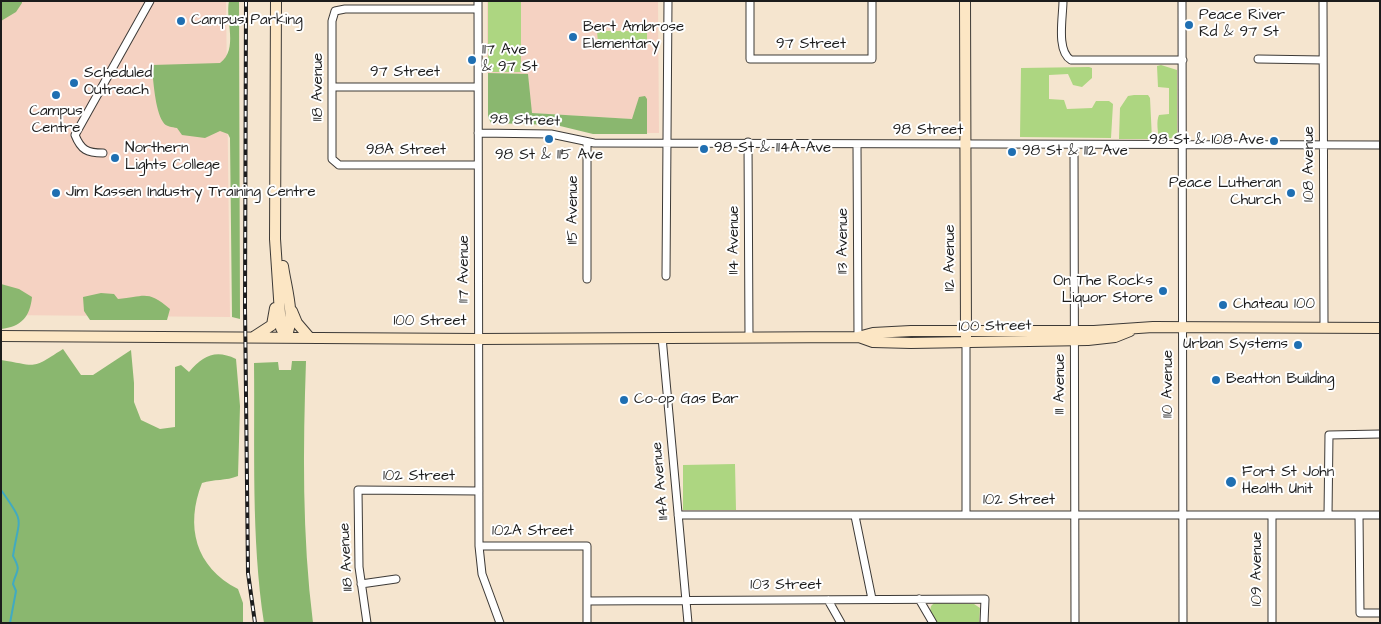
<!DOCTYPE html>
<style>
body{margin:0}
#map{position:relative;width:1381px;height:624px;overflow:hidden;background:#f5e5cf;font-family:"Architects Daughter",sans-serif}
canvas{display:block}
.frame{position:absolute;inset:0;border:2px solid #1c1c1c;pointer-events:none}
</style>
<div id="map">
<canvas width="1381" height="624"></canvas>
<div class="frame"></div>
</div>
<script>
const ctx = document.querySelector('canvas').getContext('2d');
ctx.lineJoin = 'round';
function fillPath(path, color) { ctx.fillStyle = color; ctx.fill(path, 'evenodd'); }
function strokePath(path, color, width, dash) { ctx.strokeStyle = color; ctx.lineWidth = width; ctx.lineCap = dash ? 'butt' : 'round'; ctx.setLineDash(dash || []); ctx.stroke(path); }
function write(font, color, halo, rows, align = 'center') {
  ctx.font = font + ' "Architects Daughter",sans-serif'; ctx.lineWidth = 4; ctx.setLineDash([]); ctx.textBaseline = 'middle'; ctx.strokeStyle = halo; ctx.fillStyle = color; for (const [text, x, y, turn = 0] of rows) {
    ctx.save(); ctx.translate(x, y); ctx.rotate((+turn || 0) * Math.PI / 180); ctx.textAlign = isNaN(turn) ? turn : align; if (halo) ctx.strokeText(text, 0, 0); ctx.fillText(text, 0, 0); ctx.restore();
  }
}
const built = new Path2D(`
 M1,1H226L230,317L1,315Z
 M487,1H658L659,133H647V120L531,113L528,74L487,73Z`);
const green = new Path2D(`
 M488,1H521V72H488Z
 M597,31H636V33H647V46L611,47V44L598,43Z
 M1161,65L1177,70V133C1173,140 1166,139 1159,139C1158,132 1156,121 1159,115L1169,114V88L1158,87L1157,66Z
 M1089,67L1092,68V78L1082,87L1073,85L1068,74L1049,75V99L1064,100L1067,109L1092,108L1096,101H1109L1113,104L1111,138L1020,137L1021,68Z
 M1134,95H1148L1150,98L1152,139H1119L1120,108L1128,96Z
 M735,464L736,510H683V465Z
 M934,603L974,604L980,608L979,623H937L930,611L931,606Z`);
const forest = new Path2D(`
 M1,1H22V3L16,12L1,21Z
 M229,1H239L240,319L232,317L230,138L228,134L220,131L205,138L182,135L177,128C172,127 166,127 163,122C155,110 153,79 152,65L220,63C239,49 225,21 229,1Z
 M488,73L528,74L532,113L632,119L639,97L645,96L647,99V134H593L556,125L491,123L488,117Z
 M1,284L19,289L32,297C30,317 21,327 1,329Z
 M101,293L114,294L118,299C144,297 147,289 170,309L167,320H90L84,311L83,297Z
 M63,349L81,375H93L131,350L134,383V402L141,420L160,429L175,427V367L181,365L189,372C203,356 215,349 236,359L240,406L238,476C226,481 214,479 202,483C185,526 195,567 238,589L243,603V623H1V360C39,366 30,370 63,349Z
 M292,361H306C303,448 302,535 313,623H264C251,537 255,449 254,363L278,362L279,370H291Z`);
const stream = new Path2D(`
 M1,490C26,525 19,516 13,556C22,572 16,570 13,584L16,591L10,623`);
const street = new Path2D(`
 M478,1L479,546L482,574L500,623
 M750,1V59H872V1
 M1063,1C1063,17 1056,51 1071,60H1183
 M1182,1L1183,623
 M1323,1L1324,327
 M478,9H345L335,11L332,21V159L339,165H478
 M1258,59L1323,60
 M332,87H478
 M478,133L551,134L594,143L1380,145
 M587,142V279
 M748,142L749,337
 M857,145L858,337
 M1074,145L1075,623
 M103,153C87,153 81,150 75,135L150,1
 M666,276L668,1
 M662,337L688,623
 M966,342V515
 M678,515H1380
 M1272,515V623
 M1328,515L1329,435L1380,434
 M1359,515L1360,613H1380
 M855,516L872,599
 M479,546H587V623
 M361,584L396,579
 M919,599L933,623
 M828,600L841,623
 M587,601L985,599L984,623
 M367,623L359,567L358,490L479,491`);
const secondary = new Path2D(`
 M276,1L275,239L281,328L286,337
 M965,1L966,342
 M283,266C286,288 296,317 286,337
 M292,311L297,323L309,337
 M1,336L479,339L858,337L873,333L911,331H1094L1153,327L1380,328
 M255,336L272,325L275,308
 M859,337L873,342L911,343L1088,340L1115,337L1130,331`);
const rail = new Path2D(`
 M246,1L245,306L248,573L255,623`);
const markers = [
 [181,21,5,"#1f6fb2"],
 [1189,25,5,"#1f6fb2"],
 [573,37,5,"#1f6fb2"],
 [472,60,5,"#1f6fb2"],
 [74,83,5,"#1f6fb2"],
 [56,95,5,"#1f6fb2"],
 [549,139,5,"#1f6fb2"],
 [1274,141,5,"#1f6fb2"],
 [704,149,5,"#1f6fb2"],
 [1012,152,5,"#1f6fb2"],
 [115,158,5,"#1f6fb2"],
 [56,193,5,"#1f6fb2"],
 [1291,193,5,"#1f6fb2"],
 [1163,291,5,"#1f6fb2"],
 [1223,305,5,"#1f6fb2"],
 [1298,345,5,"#1f6fb2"],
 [1216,380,5,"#1f6fb2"],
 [624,400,5,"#1f6fb2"],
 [1231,482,6,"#1f6fb2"]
];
const poiNames = [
 ["Peace River",1199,16],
 ["Rd & 97 St",1199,33],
 ["Campus Parking",191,21],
 ["Bert Ambrose",583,28],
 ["Elementary",583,45],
 ["117 Ave",482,51],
 ["& 97 St",482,68],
 ["Scheduled",84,74],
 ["Outreach",84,91],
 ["Campus",56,112,"center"],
 ["Centre",56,129,"center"],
 ["98 St & 108 Ave",1264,141,"right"],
 ["Northern",125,149],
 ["Lights College",125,166],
 ["98 St & 114A Ave",714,149],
 ["98 St & 112 Ave",1022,152],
 ["98 St & 115 Ave",549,156,"center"],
 ["Peace Lutheran",1281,184,"right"],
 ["Church",1281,201,"right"],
 ["Jim Kassen Industry Training Centre",66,193],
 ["On The Rocks",1153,282,"right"],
 ["Liquor Store",1153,299,"right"],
 ["Chateau 100",1233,305],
 ["Urban Systems",1288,345,"right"],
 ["Beatton Building",1226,380],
 ["Co-op Gas Bar",634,400],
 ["Fort St John",1242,473],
 ["Health Unit",1242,490]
];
const streetNames = [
 ["97 Street",811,45],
 ["97 Street",405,73],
 ["118 Avenue",319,87,-90],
 ["98 Street",525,121,2],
 ["98 Street",928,131],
 ["98A Street",406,151],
 ["108 Avenue",1310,164,-90],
 ["115 Avenue",574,210,-90],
 ["114 Avenue",735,240,-90],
 ["113 Avenue",844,241,-90],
 ["112 Avenue",951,258,-90],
 ["117 Avenue",465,269,-90],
 ["100 Street",430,322],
 ["100 Street",995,327,-1],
 ["111 Avenue",1061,384,-90],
 ["110 Avenue",1169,384,-90],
 ["102 Street",419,477],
 ["114A Avenue",661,481,-95],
 ["102 Street",1019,501],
 ["102A Street",533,532],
 ["118 Avenue",347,557,-93],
 ["109 Avenue",1258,569,-90],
 ["103 Street",786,586]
];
fillPath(built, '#f5d2c2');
fillPath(green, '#add681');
fillPath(forest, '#8ab76f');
strokePath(stream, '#41aac1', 2);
strokePath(street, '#3d3a37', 9);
strokePath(secondary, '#3d3a37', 12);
strokePath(street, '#fff', 7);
strokePath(secondary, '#fce6c4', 10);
strokePath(rail, '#1c1c1c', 4);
strokePath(rail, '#fff', 2, [5.5]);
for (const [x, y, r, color] of markers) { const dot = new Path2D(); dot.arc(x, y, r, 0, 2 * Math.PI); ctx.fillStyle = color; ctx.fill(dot); strokePath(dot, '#fff', 2); }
write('15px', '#1c1c1c', '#fff', poiNames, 'left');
write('15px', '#1c1c1c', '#fff', streetNames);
</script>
